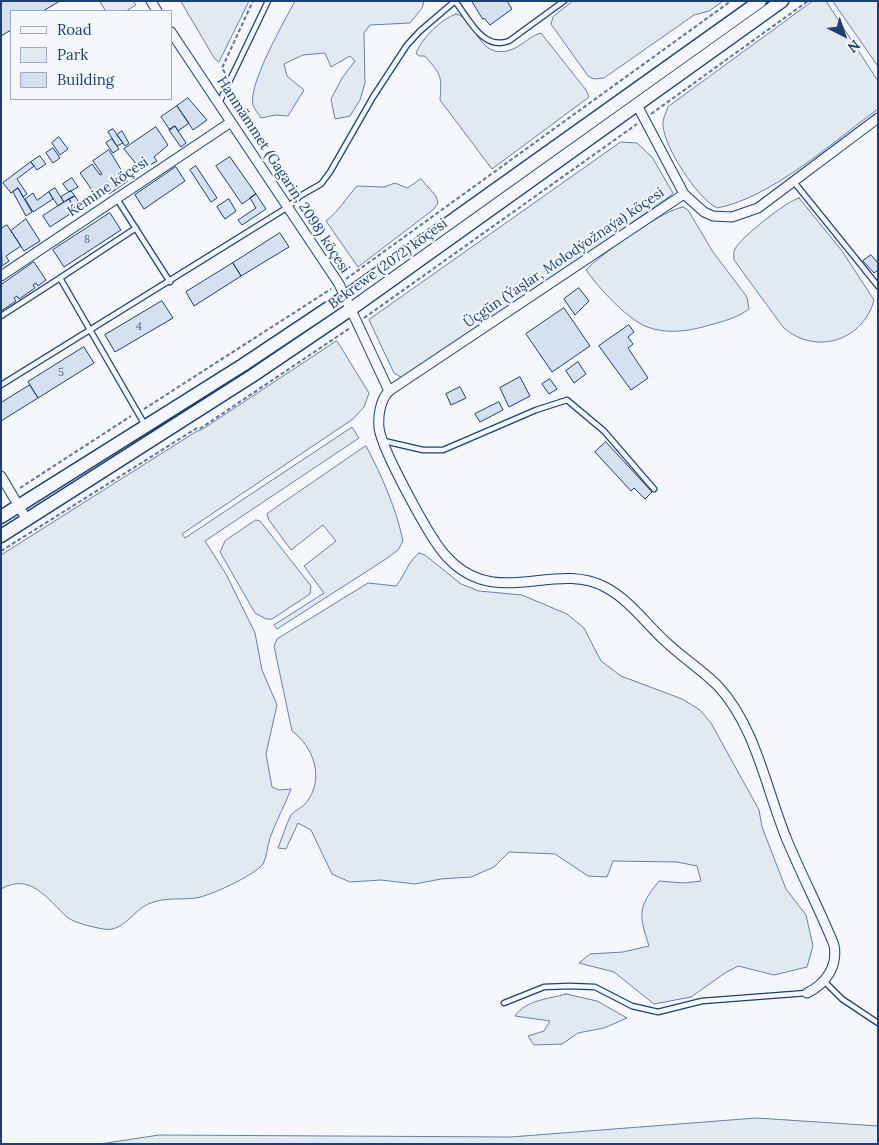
<!DOCTYPE html>
<meta charset="utf-8">
<style>
body{margin:0}
#map{position:relative;width:879px;height:1145px;overflow:hidden;background:#f4f7fb;font-family:Lora,serif}
canvas{display:block}
.frame{position:absolute;inset:0;border:2px solid #1d3f73;pointer-events:none}
.legend{position:absolute;left:10px;top:10px;width:162px;height:90px;box-sizing:border-box;background:#f4f7fb;border:1px solid #9eadc5;margin:0;padding:6px 9px;list-style:none;font-size:15px;color:#1d3f73}
.legend li{display:flex;align-items:center;gap:10px;height:25px}
.legend b{width:25px;border:1px solid #9eadc5}
.north{position:absolute;left:819px;top:10px;width:50px;height:50px;-webkit-text-stroke:4px #f4f7fb;paint-order:stroke;rotate:139deg;font-size:14px;font-weight:700;line-height:20px;text-align:center;color:#1d3f73}
.north::after{content:'';display:block;margin:auto;width:18px;height:22px;background:#1d3f73;clip-path:polygon(50% 0,100% 100%,50% 72%,0 100%)}
</style>
<div id="map">
<canvas width="879" height="1145"></canvas>
<div class="frame"></div>
<ul class="legend">
<li><b style="height:6px;background:#f4f7fb"></b>Road</li>
<li><b style="height:14px;background:#e3e9f0"></b>Park</li>
<li><b style="height:14px;background:#d5e0f0"></b>Building</li>
</ul>
<div class="north">N</div>
</div>
<script>
const ctx = document.querySelector('canvas').getContext('2d');
ctx.lineJoin = 'round';
function fillPath(path, color) { ctx.fillStyle = color; ctx.fill(path, 'evenodd'); }
function strokePath(path, color, width, dash) { ctx.strokeStyle = color; ctx.lineWidth = width; ctx.lineCap = dash ? 'butt' : 'round'; ctx.setLineDash(dash || []); ctx.stroke(path); }
function write(font, color, halo, rows, align = 'center') {
  ctx.font = font + ' Lora,serif'; ctx.lineWidth = 4; ctx.setLineDash([]); ctx.textBaseline = 'middle'; ctx.strokeStyle = halo; ctx.fillStyle = color; for (const [text, x, y, turn = 0] of rows) {
    ctx.save(); ctx.translate(x, y); ctx.rotate((+turn || 0) * Math.PI / 180); ctx.textAlign = isNaN(turn) ? turn : align; if (halo) ctx.strokeText(text, 0, 0); ctx.fillText(text, 0, 0); ctx.restore();
  }
}
const green = new Path2D(`
 M100,1H133L136,5L126,11H106Z
 M181,1H249L219,62L215,59Z
 M295,1H424L422,8L410,23L370,25L364,33L365,83L360,100L350,116L335,119L331,99L342,78L355,61L350,56L331,67L325,53L303,55L284,64L287,76L304,90L288,116L276,115L261,118C259,114 254,109 253,105C248,84 284,22 295,1Z
 M573,1H723L709,11L694,15L604,78L594,79L588,76L551,24L553,17Z
 M813,1H826L878,81V109C834,141 771,198 717,208C697,198 665,148 663,126C662,120 666,113 668,107Z
 M833,1H878V66Z
 M456,14C474,18 476,46 495,51C517,55 525,37 541,33L586,90L589,97L492,169L440,100C442,75 441,75 425,56H419L416,53C422,38 441,19 456,14Z
 M621,142L637,143L652,157L673,193L669,197L404,379L394,373L369,320Z
 M421,179L436,196L438,203L434,209L358,267L326,221C339,211 346,198 357,186L384,187L395,183L407,188Z
 M799,198L842,251L874,300C863,341 815,356 783,327L734,260C734,257 733,252 735,249C740,238 788,200 799,198Z
 M683,207L688,210L713,252L747,297L749,309C737,318 724,321 710,325C690,331 666,335 645,326C625,317 599,288 586,270C601,254 663,210 683,207Z
 M337,341L369,393L364,407L353,419L182,534L185,538L352,427L359,438L205,541L226,574L255,633L262,670L277,705L266,754L272,787L279,790L291,789C285,805 276,821 270,838C267,846 267,857 263,864C255,875 210,896 196,898C181,900 166,897 151,903C133,909 124,933 103,929C93,927 74,923 67,917C47,899 31,872 1,889V555L197,431L201,430Z
 M366,446C382,476 396,508 403,541L398,550L386,559L277,629L274,625L324,593L304,566L336,541L323,525L291,550L269,520L267,514Z
 M256,520L260,521L311,586L310,594L272,619H266L255,613L220,552L225,541Z
 M419,553L425,555L461,584L479,591L522,595L567,614L584,628L601,661L621,676L682,699L700,710L711,723L759,810L762,827L786,889L806,915L813,946L807,967L774,975L738,966L725,973L691,997L654,1004L614,972L579,963L590,954L623,952L649,946C639,915 637,908 659,881L684,883L701,881L697,866L677,862L613,861L607,877L588,876L555,854L509,852L494,867L471,877L441,879L415,884L381,880L350,882L332,874L311,830L298,823L286,849L278,848C282,838 286,825 291,815C295,810 302,808 306,803C325,779 314,747 292,731L274,646L277,639L368,583L396,586C406,574 406,564 419,553Z
 M566,994L597,1001L627,1018L604,1028L578,1033L562,1044L534,1045L528,1036L544,1031L550,1021L515,1016C526,1000 548,999 566,994Z
 M757,1118L878,1126V1144H100L159,1135L510,1137Z`);
const building = new Path2D(`
 M1,1H60L43,11H11V30L1,36Z
 M472,1H507L512,9L490,25L484,18L483,19Z
 M188,98L207,120L193,130L177,106Z
 M177,106L189,123L178,131L175,126L170,130L161,117Z
 M175,126L186,143L181,147L169,130Z
 M156,127L168,145L154,157L157,161L141,170L124,149Z
 M113,129L123,143L117,146L108,132Z
 M122,131L129,143L125,146L117,135Z
 M59,137L68,149L60,155L52,143Z
 M112,139L119,149L113,153L106,143Z
 M53,148L60,158L53,163L46,153Z
 M109,150L128,181L109,194L106,189L94,193L80,173L92,164L100,175L102,174L93,161Z
 M40,156L46,164L37,170L31,162Z
 M230,157L256,194L242,204L216,166Z
 M31,162L34,166L17,179L27,194L23,197L18,188L11,193L3,183Z
 M196,166L217,198L211,202L190,170Z
 M176,167L185,181L144,209L135,195Z
 M72,178L78,187L69,192L63,184Z
 M18,188L32,212L26,216L13,192Z
 M55,188L64,202L58,206L49,192Z
 M71,191L75,196L64,202L61,197Z
 M49,192L53,199L33,212L25,199L33,193L37,200Z
 M256,194L266,209L242,225L238,220L256,208L250,198Z
 M75,196L82,207L76,210L69,199Z
 M69,199L76,210L50,227L43,216Z
 M229,199L236,211L225,219L217,207Z
 M110,213L121,230L64,267L53,250Z
 M26,219L40,241L24,251L11,231Z
 M7,225L21,246L6,256L9,261L2,266L1,229Z
 M280,233L289,247L241,276L233,263Z
 M871,255L878,263V270L874,273L863,261Z
 M34,262L46,280L38,286L36,283L33,285L35,288L19,299L17,296L14,298L16,301L1,311V285Z
 M233,263L241,276L194,306L186,292Z
 M579,288L589,301L575,315L564,299Z
 M162,301L173,318L115,352L105,335Z
 M564,308L590,346L552,372L526,334Z
 M629,325L634,332L628,337L633,344L628,348L648,378L631,390L599,346Z
 M84,347L94,363L38,398L28,382Z
 M578,362L586,374L574,383L566,371Z
 M520,377L530,396L509,407L500,388Z
 M550,379L557,389L549,394L542,384Z
 M30,385L38,398L1,421V403Z
 M460,387L466,398L451,405L446,394Z
 M499,402L503,410L480,422L475,414Z
 M606,442L652,492L645,499L634,488L631,491L595,452Z`);
const path = new Path2D(`
 M225,73L222,68L253,1
 M651,114L808,1
 M346,279L731,1
 M364,318L637,124
 M144,409L331,289
 M20,488L131,416
 M1,551L197,428H201L350,328`);
const lane = new Path2D(`
 M455,1C469,19 483,51 509,41L564,1
 M219,103L268,1
 M794,182L878,286
 M117,199L170,282
 M60,278L136,228
 M1,316L60,278L145,425
 M1,385L288,207L300,196L321,184L330,172L373,97L407,45L420,31L455,1
 M384,441L423,450H443L536,410L567,400L604,431L654,489
 M824,981L842,999L878,1023
 M504,1003L544,987L570,986L595,987L632,1006L658,1012L702,1001L807,993`);
const street = new Path2D(`
 M151,1L157,11
 M171,32L339,284L389,391
 M637,105L684,194
 M1,276L231,122
 M1,476L27,520
 M807,993C826,984 838,966 834,945C820,910 802,876 787,840C766,789 756,727 718,686C702,670 683,658 666,642C646,624 630,600 605,587C566,566 519,592 480,579C468,575 456,567 447,557C431,541 382,450 379,428C378,416 380,400 389,391L684,194L704,212L713,216L732,217L758,208L878,118`);
const secondary = new Path2D(`
 M1,517L243,365L345,297L760,1
 M1,536L252,376L351,309L782,1`);
const numberNames = [
 ["8",87,240],
 ["4",139,327],
 ["5",61,373]
];
const streetNames = [
 ["Hanmämmet (Gagarin, 2098) köçesi",283,175,57],
 ["Kemine köçesi",108,187,-34],
 ["Üçgün (Ýaşlar, Molodýožnaýa) köçesi",564,258,-34],
 ["Bekrewe (2072) köçesi",388,264,-36]
];
fillPath(green, '#e3e9f0');
strokePath(green, '#687fa3', 1);
fillPath(building, '#d5e0f0');
strokePath(building, '#1d3f73', 1);
strokePath(lane, '#1d3f73', 7);
strokePath(street, '#1d3f73', 11);
strokePath(secondary, '#1d3f73', 15);
strokePath(path, '#5e769c', 2, [4, 2.5]);
strokePath(lane, '#f4f7fb', 4.5);
strokePath(street, '#f4f7fb', 9);
strokePath(secondary, '#f4f7fb', 12);
write('11px', '#4b6792', null, numberNames);
write('14px', '#1d3f73', '#f4f7fb', streetNames);
</script>
